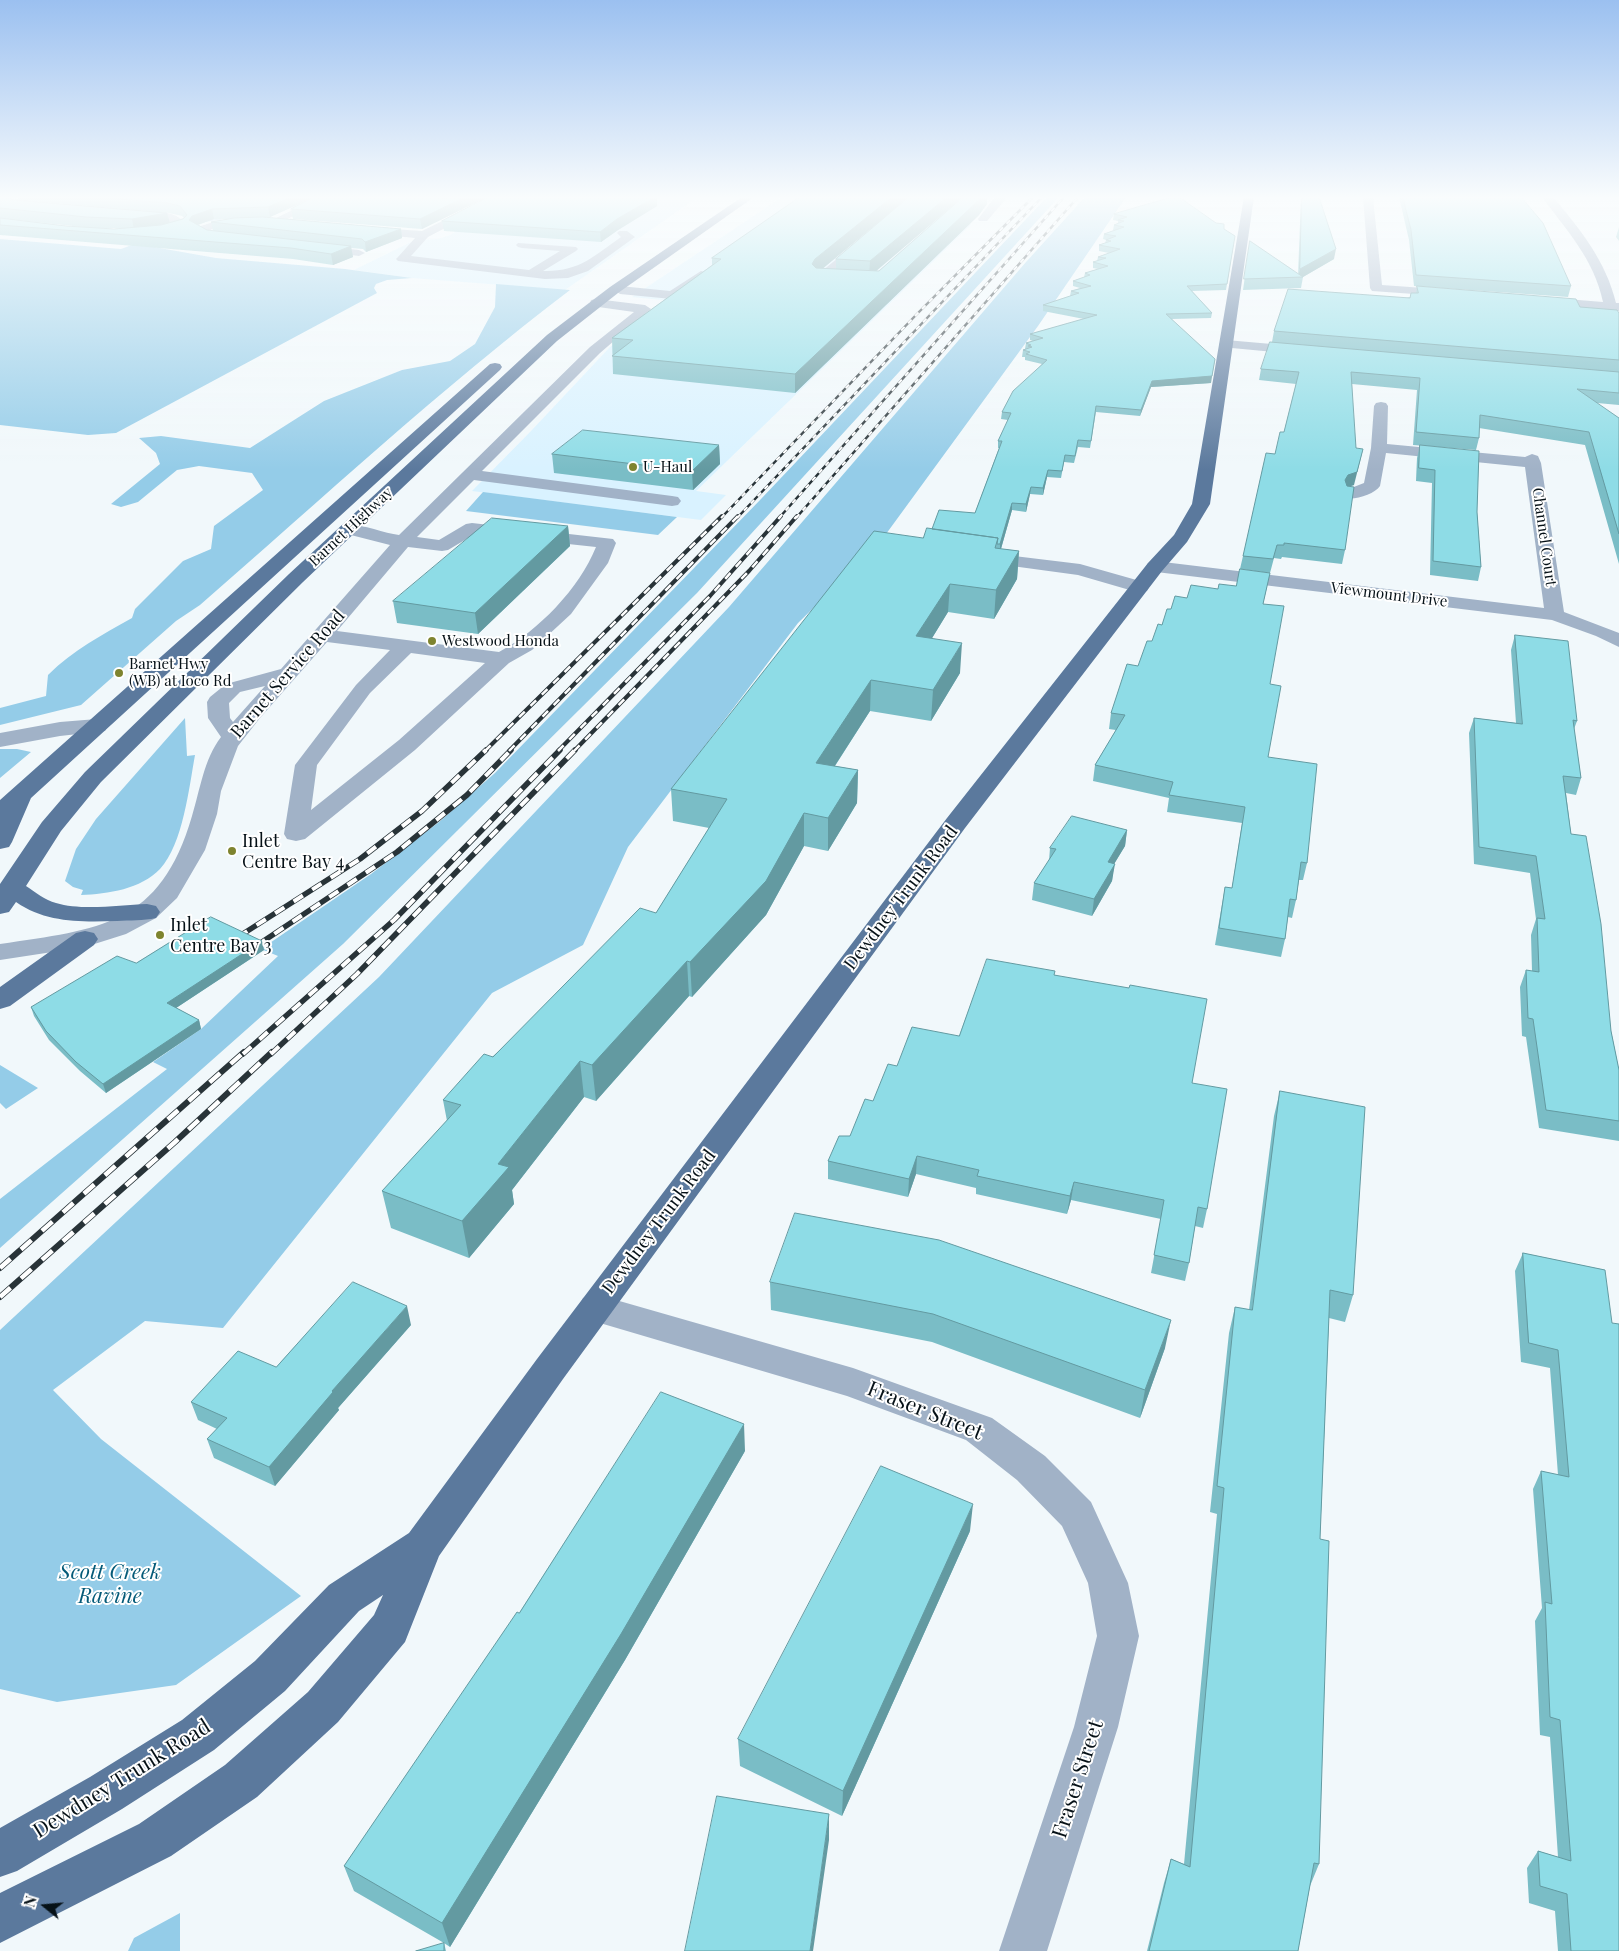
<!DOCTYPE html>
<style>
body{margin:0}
#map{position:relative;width:1619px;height:1951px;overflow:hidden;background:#f1f8fb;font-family:"Playfair Display",serif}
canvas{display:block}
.north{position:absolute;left:20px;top:1881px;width:50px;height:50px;-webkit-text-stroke:4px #fff;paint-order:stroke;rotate:287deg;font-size:14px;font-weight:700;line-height:20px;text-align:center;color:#061117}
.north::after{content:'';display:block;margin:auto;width:18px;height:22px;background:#061117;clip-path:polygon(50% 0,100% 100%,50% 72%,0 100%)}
</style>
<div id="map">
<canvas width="1619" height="1951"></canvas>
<div class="north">N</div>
</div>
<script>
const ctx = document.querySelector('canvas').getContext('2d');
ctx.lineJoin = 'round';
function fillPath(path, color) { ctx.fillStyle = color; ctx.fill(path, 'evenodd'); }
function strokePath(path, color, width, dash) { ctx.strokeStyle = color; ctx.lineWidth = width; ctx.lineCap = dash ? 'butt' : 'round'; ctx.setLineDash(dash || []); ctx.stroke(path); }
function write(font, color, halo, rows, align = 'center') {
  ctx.font = font + ' "Playfair Display",serif'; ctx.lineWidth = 4; ctx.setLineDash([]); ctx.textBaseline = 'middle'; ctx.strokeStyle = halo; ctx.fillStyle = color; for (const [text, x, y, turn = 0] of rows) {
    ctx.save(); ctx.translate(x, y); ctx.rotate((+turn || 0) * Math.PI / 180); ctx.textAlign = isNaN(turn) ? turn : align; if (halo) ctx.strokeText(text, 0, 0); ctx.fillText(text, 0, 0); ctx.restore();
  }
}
const built = new Path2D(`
 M515,197H698L565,290L412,278L354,270L415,240L438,239L450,235Z
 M782,197H919L984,202L951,222L972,224L696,491L726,495L701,520L472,491L531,431L610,347L672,301L632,297Z`);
const green = new Path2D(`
 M1047,197H1059L697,593L343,944L0,1248V1199L167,1069L153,1062L201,1029L278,956L261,949L371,874L439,822L495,773L761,499Z
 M1085,197H1126L1038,326L878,545L798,623L628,847L583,945L492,993L223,1328L145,1321L53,1390L101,1439L301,1596L176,1685L57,1702L0,1689V1330L379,977L729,607L1026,262Z
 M247,216L204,222L154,247L216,258L345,269L412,278L387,280L376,284L374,288L377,293L116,433L88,435L0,425V239L121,249L195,221Z
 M496,284L570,290C441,388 322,499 200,605L176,621L81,705L0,725V708L46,696L48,675C73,650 102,635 132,618L135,609L183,561L211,549L214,526L263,490L252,473L199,466L177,470L138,502L121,507L111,504L160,464L156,453L139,438L161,436L250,448L324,401L402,370L450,361L475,344L495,307Z
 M483,492L677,517L658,535L466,511Z
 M185,718L187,756L195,755C189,788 183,844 160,869C141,889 108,894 81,895L83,890L73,887L65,881L76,849L96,819Z
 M0,749H17L31,752L0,778Z
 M0,1065L38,1088L6,1109L0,1103Z
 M180,1913V1951H128L134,1938Z`);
const minor = new Path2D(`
 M319,197H333L277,224H269L268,222Z
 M491,197H504L428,237L411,256L529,270L560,251L522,248L518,247L516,245L518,243L576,247L578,249L576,251L543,271C579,272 594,256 621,237L617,233L619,231H627L635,237L588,271L568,278L545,279L398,261L396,259L398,257L415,238L363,233L357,230L363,227L422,231Z
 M912,197H923L831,276L846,278L848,281L846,284L816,282L814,279L816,276Z
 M995,197H1005V200L987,221H979L978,219Z
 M1363,197H1373L1382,285L1452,290L1458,294L1456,297L1372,291L1370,288Z
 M1542,197H1553C1580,229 1606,261 1616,303H1619V311L1542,305L1536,301L1542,297L1603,302C1594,259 1567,231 1542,197Z
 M130,211C149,211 174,208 187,225L177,232L152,237L148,236L146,234L148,232L170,227L174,224L164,219L126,216L125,214L126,212Z
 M248,219L253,222L252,224L217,227L208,231L212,233L234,236L236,238L234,240L230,241L205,238L193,230L195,228L216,221Z
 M315,245L359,250L365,253L359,256L311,250L309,248L311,246Z
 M701,271L705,272L707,275L705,278L672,299L620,294L614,290L620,286L670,291Z
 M596,299L645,305L651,309L600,353L482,471L672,496L678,497L681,501L678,505L672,506L474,480L417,537L439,540L466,524L472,523L613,539L616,543L608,563L571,614L532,650L509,663L415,750L305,839L296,841L287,839L284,834L295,765L356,685L390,650L327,642L260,718L238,746L221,791L217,814L205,850L177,898L156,918L126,934L85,947L0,960V944C100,929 160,926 192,816C200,790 204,759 221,737L208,718L207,702L210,697L226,684L281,669L390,545L343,533L340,529L343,525C357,522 383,533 399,535L590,347L634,312L591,306L590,303L591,300ZM475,534L596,547C579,589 538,631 499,652L337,631L408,547L442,551L448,550ZM411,653L485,663L399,740L311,810L317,765L370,693ZM265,686L233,722L230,718L229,703L240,692Z
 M1226,340L1306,347L1313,351L1306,355L1221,347L1219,344Z
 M1381,402L1386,403L1388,406L1387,444L1525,457L1532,454L1538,456L1541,463L1564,612L1619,633V647L1596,636L1552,620L1148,571L1146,567L1148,563L1155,561L1544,608L1525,467L1386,453L1380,486C1375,494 1356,500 1346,498L1344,494L1346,490L1364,483L1371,448L1374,406L1376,403Z
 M981,552L1080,564L1147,583L1149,587L1147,591L1140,593L1078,575L975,561L972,557L975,553Z
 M97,719L105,721L108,726L105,731L60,736L0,747V733L60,722Z
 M595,1294L853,1368L992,1418L1045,1456L1091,1502L1128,1583L1139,1636L1118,1727L1047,1951H999L1074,1727L1097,1636L1088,1583L1062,1526L1017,1480L966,1440L847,1396L583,1318L578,1308L583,1298Z`);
const major = new Path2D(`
 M742,197H754L618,293L557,341L303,582L101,782L61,831L26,886C35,892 45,900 56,903C82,911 120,905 147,904L156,906L160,912L156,918C143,921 130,920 117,921C81,922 46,923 16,902L9,912L0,914V884L42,822L85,772L289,574L547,335L610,287Z
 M1244,197H1254L1210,504L1187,542L1162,571L965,828L563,1379L439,1556L405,1642L338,1722L257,1797L171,1856L0,1943V1893L139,1824L225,1765L308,1692L374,1615L383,1595L359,1611L285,1691L214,1750L122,1809L17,1871L0,1877V1828L90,1777L182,1720L255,1661L329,1585L409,1533L537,1359L947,818L1148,563L1174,535L1192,504Z
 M495,363L500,364L502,367L500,370L31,798L12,842L9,847L0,849V800L490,364Z
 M85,931L94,933L98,939L94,945L10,1006L0,1009V987L76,933Z`);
const railFar3 = new Path2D(`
 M721,518L916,315L1033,197
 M737,518L1042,197
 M779,518L1064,197
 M796,518L1078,197`);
const railFar2 = new Path2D(`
 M485,751L722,516
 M509,751L738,516
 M558,751L710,596L781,516
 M574,751L749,571L797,516`);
const railFar1 = new Path2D(`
 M238,937L360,859L422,811L486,750
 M256,946L397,852L467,795L511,750
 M243,1054L394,920L560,750
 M271,1054L357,974L575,750`);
const rail = new Path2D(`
 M0,1268L244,1052
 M0,1297L175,1142L272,1052`);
const wall = new Path2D(`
 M0,197L14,200L167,213L169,222L184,218L182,216L169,213L18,200L17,197H487L422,229L293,219L291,209L312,198L270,217H262L401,229L402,238L366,252L363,249L351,248L353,257L333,265L293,259L0,235ZM7,219L83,227L66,226ZM214,219H228L211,222L213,231L207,230L198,225ZM95,228H120L114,229Z
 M800,197H963L876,271H879L963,197H989L987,199V204L979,215L795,393L613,374L612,338L712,265V258ZM906,199L836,259V269L823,268Z
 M1301,197H1319L1334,259L1303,277L1301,288L1243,290L1250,241L1298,274Z
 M1399,197H1521L1571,286L1568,297L1414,286L1409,240Z
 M657,206L618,230L601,242L444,231L442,221Z
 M1114,214L1224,229L1235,236L1226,290L1192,291L1212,313L1211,318L1172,319L1211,383L1151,387L1140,416L1096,412L1090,448L1078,447L1074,463L1064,462L1061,478L1047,477L1043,495L1030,494L1026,512L1012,510L1001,549L1019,551L1017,579L994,619L948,612L932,638L960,673L931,721L870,711L835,766L858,770L857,803L828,851L804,846L766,915L692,997L689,996L596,1101L584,1097L512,1190L514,1204L469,1258L391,1228L382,1191L447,1121L443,1100L656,913L709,828L673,821L671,789L932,529L975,513L999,448H998V441L1008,420L1001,419L1002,412L1042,364L1025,360V357H1022L1023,350L1025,349L1026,343L1033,341L1030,340V334L1084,319L1043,311V305L1070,296L1071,291L1080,288L1073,286V281L1084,277L1085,273L1098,269L1093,268V262L1097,261L1098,257L1109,253L1099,251V245L1105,243L1106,240L1103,239L1104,234L1115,230H1113L1114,225L1118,223V221L1113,220Z
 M1619,227V241L1616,237Z
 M1417,286L1619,313V405L1597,403L1619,418V564L1585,445L1479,428V438L1476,450L1413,445L1417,390L1352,384L1354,485L1350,486L1345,550L1342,564L1282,557L1281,559L1274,558L1270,573L1240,569L1243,556L1275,454L1284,432L1296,384L1259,380L1261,369L1272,342L1274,331L1410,297L1411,293H1416Z
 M719,445L720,464L693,490L554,473L552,454Z
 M1420,445L1477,512L1481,567L1478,581L1430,575L1432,483L1416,481L1417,458Z
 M568,526L570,546L478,634L397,623L393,601Z
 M1236,586L1267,587L1263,604L1270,684L1268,757L1307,863L1303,880H1299L1296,900L1292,918L1288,917L1285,939L1281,957L1215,945L1225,887L1232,888L1242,823L1167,812L1169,798L1093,781L1095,765L1116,730L1109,729L1111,713L1171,609L1187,598L1218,589Z
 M1515,635L1577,721L1574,729L1581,778L1576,795L1566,793L1571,834L1619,1070V1141L1539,1128L1526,1037L1522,1036L1520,987L1526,970L1532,971L1531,935L1536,919L1530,873L1474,864L1469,733L1474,718L1516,723L1511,650Z
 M1127,830L1125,846L1114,864L1112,881L1092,916L1032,900L1034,883L1049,861L1050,848Z
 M264,950L176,1008L199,1020L201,1029L106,1093L80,1071L49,1040L34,1016L31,1007L136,963Z
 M1055,975L1192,1083L1207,1209L1203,1228L1195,1226L1189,1263L1185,1281L1151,1273L1161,1219L1071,1200L1067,1214L976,1194V1188L916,1174L908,1197L828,1179V1161L850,1136L873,1101L897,1066L959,1036Z
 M1280,1091L1353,1295L1345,1322L1329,1318L1320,1539L1319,1864L1310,1886L1298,1951H1147L1164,1883L1171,1859L1184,1864L1217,1514L1210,1512L1229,1333L1235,1307L1249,1310L1274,1116Z
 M1523,1253L1605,1270L1619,1951H1558L1555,1911L1529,1903L1527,1868L1538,1851L1558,1857L1550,1737L1540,1735L1535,1621L1542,1608L1533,1489L1541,1471L1558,1475L1550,1368L1521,1362L1515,1271Z
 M770,1282L1165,1348L1140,1418L932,1342L771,1310Z
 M411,1325L338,1408L339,1410L275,1486L214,1458L207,1439L217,1429L198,1420L191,1402L276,1367Z
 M745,1451L625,1660L450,1947L444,1943L446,1951H416L444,1943L354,1891L344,1866L519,1613Z
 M970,1531L842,1816L740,1766L738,1739Z`);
const shadedWall = new Path2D(`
 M291,197H315L270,217L268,207Z
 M465,197H487L422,229L420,219Z
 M655,197H657V206L618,230L601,242L600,232L617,219Z
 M892,197H909L815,275L812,264L815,259Z
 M947,197H963L869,277L870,261Z
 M982,197H989L987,199V204L979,215L795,393V374Z
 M212,209L214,219L194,226L189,220L192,216Z
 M167,213L170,223L134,229L132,219Z
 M401,229L402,238L366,252L365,242Z
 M351,246L353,257L333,265L331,254Z
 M1336,249L1334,259L1303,277H1298L1300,269Z
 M1215,359L1211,383L1151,387L1140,416L1141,410L1152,381Z
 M719,445L720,464L693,490L692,471Z
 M1363,449L1354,485L1345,488V480Z
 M1048,470L1047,477L1043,495V488Z
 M1031,487L1030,494L1026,512V504Z
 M1012,503V510L1000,552V544Z
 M568,526L570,546L478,634L475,613Z
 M1019,551L1017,579L994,619L996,590Z
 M950,584L948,612L915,666L916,636Z
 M962,643L960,673L931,721L933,690Z
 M871,680L870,711L816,795V763Z
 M858,770L857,803L828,851V818Z
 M804,813V846L766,915L692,997L690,962Z
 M1127,830L1125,846L1105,879L1108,862Z
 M1115,864L1112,881L1092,916L1094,899Z
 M262,941L264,950L170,1012L167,1003Z
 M687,961L689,996L596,1101L592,1065Z
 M199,1020L201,1029L106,1093L103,1084Z
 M580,1061L584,1097L512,1190L514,1204L469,1258L462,1221L498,1164Z
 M917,1156L916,1174L908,1197L909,1179Z
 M1074,1182L1071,1200L1067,1214L1070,1196Z
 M407,1306L411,1325L338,1408L339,1410L275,1486L269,1467L332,1391Z
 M1171,1320L1165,1348L1140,1418L1145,1390Z
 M744,1424L745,1451L625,1660L450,1947L442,1923Z
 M973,1504L970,1531L842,1816L843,1791Z
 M829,1814V1840L813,1951H810Z`);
const building = new Path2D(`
 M0,197H7L14,200L167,213L132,219L86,217L0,208Z
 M94,197H291L268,207L212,209L192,216L189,220L207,230L351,246L331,254L291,248L0,225V218L66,226L114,229L161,225L183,219L187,215L180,206L167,203Z
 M314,197H435L448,198L449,197H465L420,219L291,209Z
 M488,197H655L617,219L600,232L442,221Z
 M800,197H892L815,259L812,264L816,268L879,271L963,197H982L795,374L612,356L633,340L612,338L721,259L712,258Z
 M909,197H947L870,261L836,259Z
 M1172,197H1179L1216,223L1224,224V229L1235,236L1227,284L1187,286L1212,313L1166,314L1215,359L1212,376L1152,381L1141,410L1096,406L1091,441L1078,440L1075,456L1065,455L1062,471L1048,470L1043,488L1031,487L1026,504L1012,503L1000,544H997L998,538L932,529L939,510L975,513L1002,441H998L1011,413L1002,412L1013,391L1047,360L1026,354L1030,352L1023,350L1032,347L1028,346L1031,345L1026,343L1043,338L1030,334L1097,315L1043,305L1079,293L1071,291L1091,286L1073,281L1090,275L1085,273L1108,266L1093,262L1106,258L1098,257L1120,249L1099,245L1111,241L1106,240L1116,236L1104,234L1124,227L1114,225L1124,221L1118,220L1127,217L1114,214Z
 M1302,197H1319L1336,249L1300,269Z
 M1403,197H1521L1543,223L1571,286L1416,275L1411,230Z
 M263,217L401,229L365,242L362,239L211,222L234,218Z
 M1250,241L1303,277L1244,279Z
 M1417,286L1576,299L1580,307L1617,310L1619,313V360L1274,331L1288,289L1410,298L1411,293H1418Z
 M1270,342L1619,372V393L1577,389L1619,418V534L1589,432L1480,415L1479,438L1416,432L1420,378L1351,372L1356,448L1363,449L1357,472L1348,475L1345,480L1347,486L1354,487L1345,550L1284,543V545H1277L1273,559L1243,556L1266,453L1275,454L1280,432H1284L1299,372L1261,369Z
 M583,430L719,445L692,471L552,454Z
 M1420,445L1479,451L1477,512L1481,567L1433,561L1435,470L1419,468Z
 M492,518L568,526L475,613L393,601Z
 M927,528L998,538L995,548L1019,551L996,590L950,584L916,636L962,643L933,690L871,680L816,763L858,770L828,818L804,813L766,881L690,962L687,961L592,1065L580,1061L498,1164L509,1167L462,1221L382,1191L461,1105L443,1100L484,1054L493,1057L640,908L656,913L727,799L671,789L874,531L923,538Z
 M1240,569L1270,573L1263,604L1284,606L1270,684L1281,686L1268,757L1317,764L1307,863L1301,862L1296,900L1290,899L1285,939L1219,928L1225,887L1232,888L1245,807L1169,795L1173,782L1095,765L1125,715L1111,713L1127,664L1138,666L1147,641H1152L1158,624L1162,625L1167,609H1171L1175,596L1187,598L1191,585L1218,589L1219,584L1236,586Z
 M1515,635L1568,641L1577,721L1573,720L1581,778L1563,776L1571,834L1586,836L1601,924L1611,1031L1619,1070V1121L1546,1110L1533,1019L1528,1018L1526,970L1539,972L1537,918L1545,919L1536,856L1479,847L1474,718L1522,724Z
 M1072,816L1127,830L1108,862L1115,864L1094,899L1034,883L1056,849L1050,848Z
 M211,917L262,941L167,1003L199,1020L103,1084L76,1062L46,1031L31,1007L117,956L136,963Z
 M987,959L1055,971L1054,975L1129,988L1130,985L1207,999L1192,1083L1227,1089L1207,1209L1198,1207L1189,1263L1154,1255L1164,1200L1074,1182L1070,1196L977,1176L979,1170L917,1156L909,1179L828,1161L839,1136H850L865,1099L873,1101L888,1064L897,1066L912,1027L959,1036Z
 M1280,1091L1365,1107L1353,1295L1330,1290L1320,1539L1329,1541L1319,1864L1314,1863L1298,1951H1149L1171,1859L1190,1867L1224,1488L1217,1486L1235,1307L1252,1310Z
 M795,1213L939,1240L1171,1320L1145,1390L933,1314L770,1282Z
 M1523,1253L1605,1270L1612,1323L1619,1324V1951H1571L1567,1894L1540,1886L1538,1851L1571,1861L1560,1720L1550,1717L1545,1602L1552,1604L1541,1471L1569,1477L1558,1350L1529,1343Z
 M353,1282L407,1306L332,1391L333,1392L269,1467L207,1439L227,1418L191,1402L238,1351L276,1367Z
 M661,1392L744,1424L621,1634L442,1923L344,1866L517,1612L519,1613Z
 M881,1466L973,1504L843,1791L738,1739Z
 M717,1796L829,1814L810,1951H685Z
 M444,1943V1951H416Z`);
const markers = [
 [633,467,5,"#7e842f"],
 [432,641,5,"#7e842f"],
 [119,673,5,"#7e842f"],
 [232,851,5,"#7e842f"],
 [160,935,5,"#7e842f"]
];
const farPoinames = [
 ["U-Haul",643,467],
 ["Westwood Honda",442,641],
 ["Barnet Hwy",129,664],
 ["(WB) at Ioco Rd",129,681]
];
const farStreetnames = [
 ["Barnet Highway",351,527,-43],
 ["Channel Court",1544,537,82],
 ["Viewmount Drive",1389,595,7]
];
const streetNames = [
 ["Barnet Service Road",288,674,-49],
 ["Dewdney Trunk Road",901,898,-53],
 ["Dewdney Trunk Road",659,1222,-53]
];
const poiNames = [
 ["Inlet",242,841],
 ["Centre Bay 4",242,862],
 ["Inlet",170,925],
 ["Centre Bay 3",170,946]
];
const nearStreetnames = [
 ["Fraser Street",925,1411,22],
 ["Dewdney Trunk Road",122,1779,-32],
 ["Fraser Street",1078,1779,-72]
];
const nearParknames = [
 ["Scott Creek",110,1572],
 ["Ravine",110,1596]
];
fillPath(built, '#d9f2ff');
fillPath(green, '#94cce8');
fillPath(minor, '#a1b2c7');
fillPath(major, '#5b799d');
strokePath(railFar3, '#283338', 2.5);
strokePath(railFar2, '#283338', 4);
strokePath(railFar1, '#283338', 5.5);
strokePath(rail, '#283338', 6);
strokePath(railFar3, '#fff', 2, [5]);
strokePath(railFar2, '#fff', 2.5, [8]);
strokePath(railFar1, '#fff', 4, [11]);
strokePath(rail, '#fff', 4.5, [14]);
fillPath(wall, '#7abdc6');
fillPath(shadedWall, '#639aa1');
fillPath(building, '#8edce6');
strokePath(building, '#639aa1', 1);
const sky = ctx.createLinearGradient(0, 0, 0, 470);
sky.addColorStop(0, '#9bc0f0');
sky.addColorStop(0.42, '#f9fcfd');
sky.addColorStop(1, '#f9fcfd00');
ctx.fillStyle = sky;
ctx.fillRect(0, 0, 1619, 470);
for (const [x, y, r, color] of markers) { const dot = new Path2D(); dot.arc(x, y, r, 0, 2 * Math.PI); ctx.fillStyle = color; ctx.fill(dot); strokePath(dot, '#fff', 2); }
write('15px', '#061117', '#fff', farPoinames, 'left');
write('15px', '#061117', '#fff', farStreetnames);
write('18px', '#061117', '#fff', streetNames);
write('18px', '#061117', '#fff', poiNames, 'left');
write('21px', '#061117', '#fff', nearStreetnames);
write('italic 21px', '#045a78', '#fff', nearParknames);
</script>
